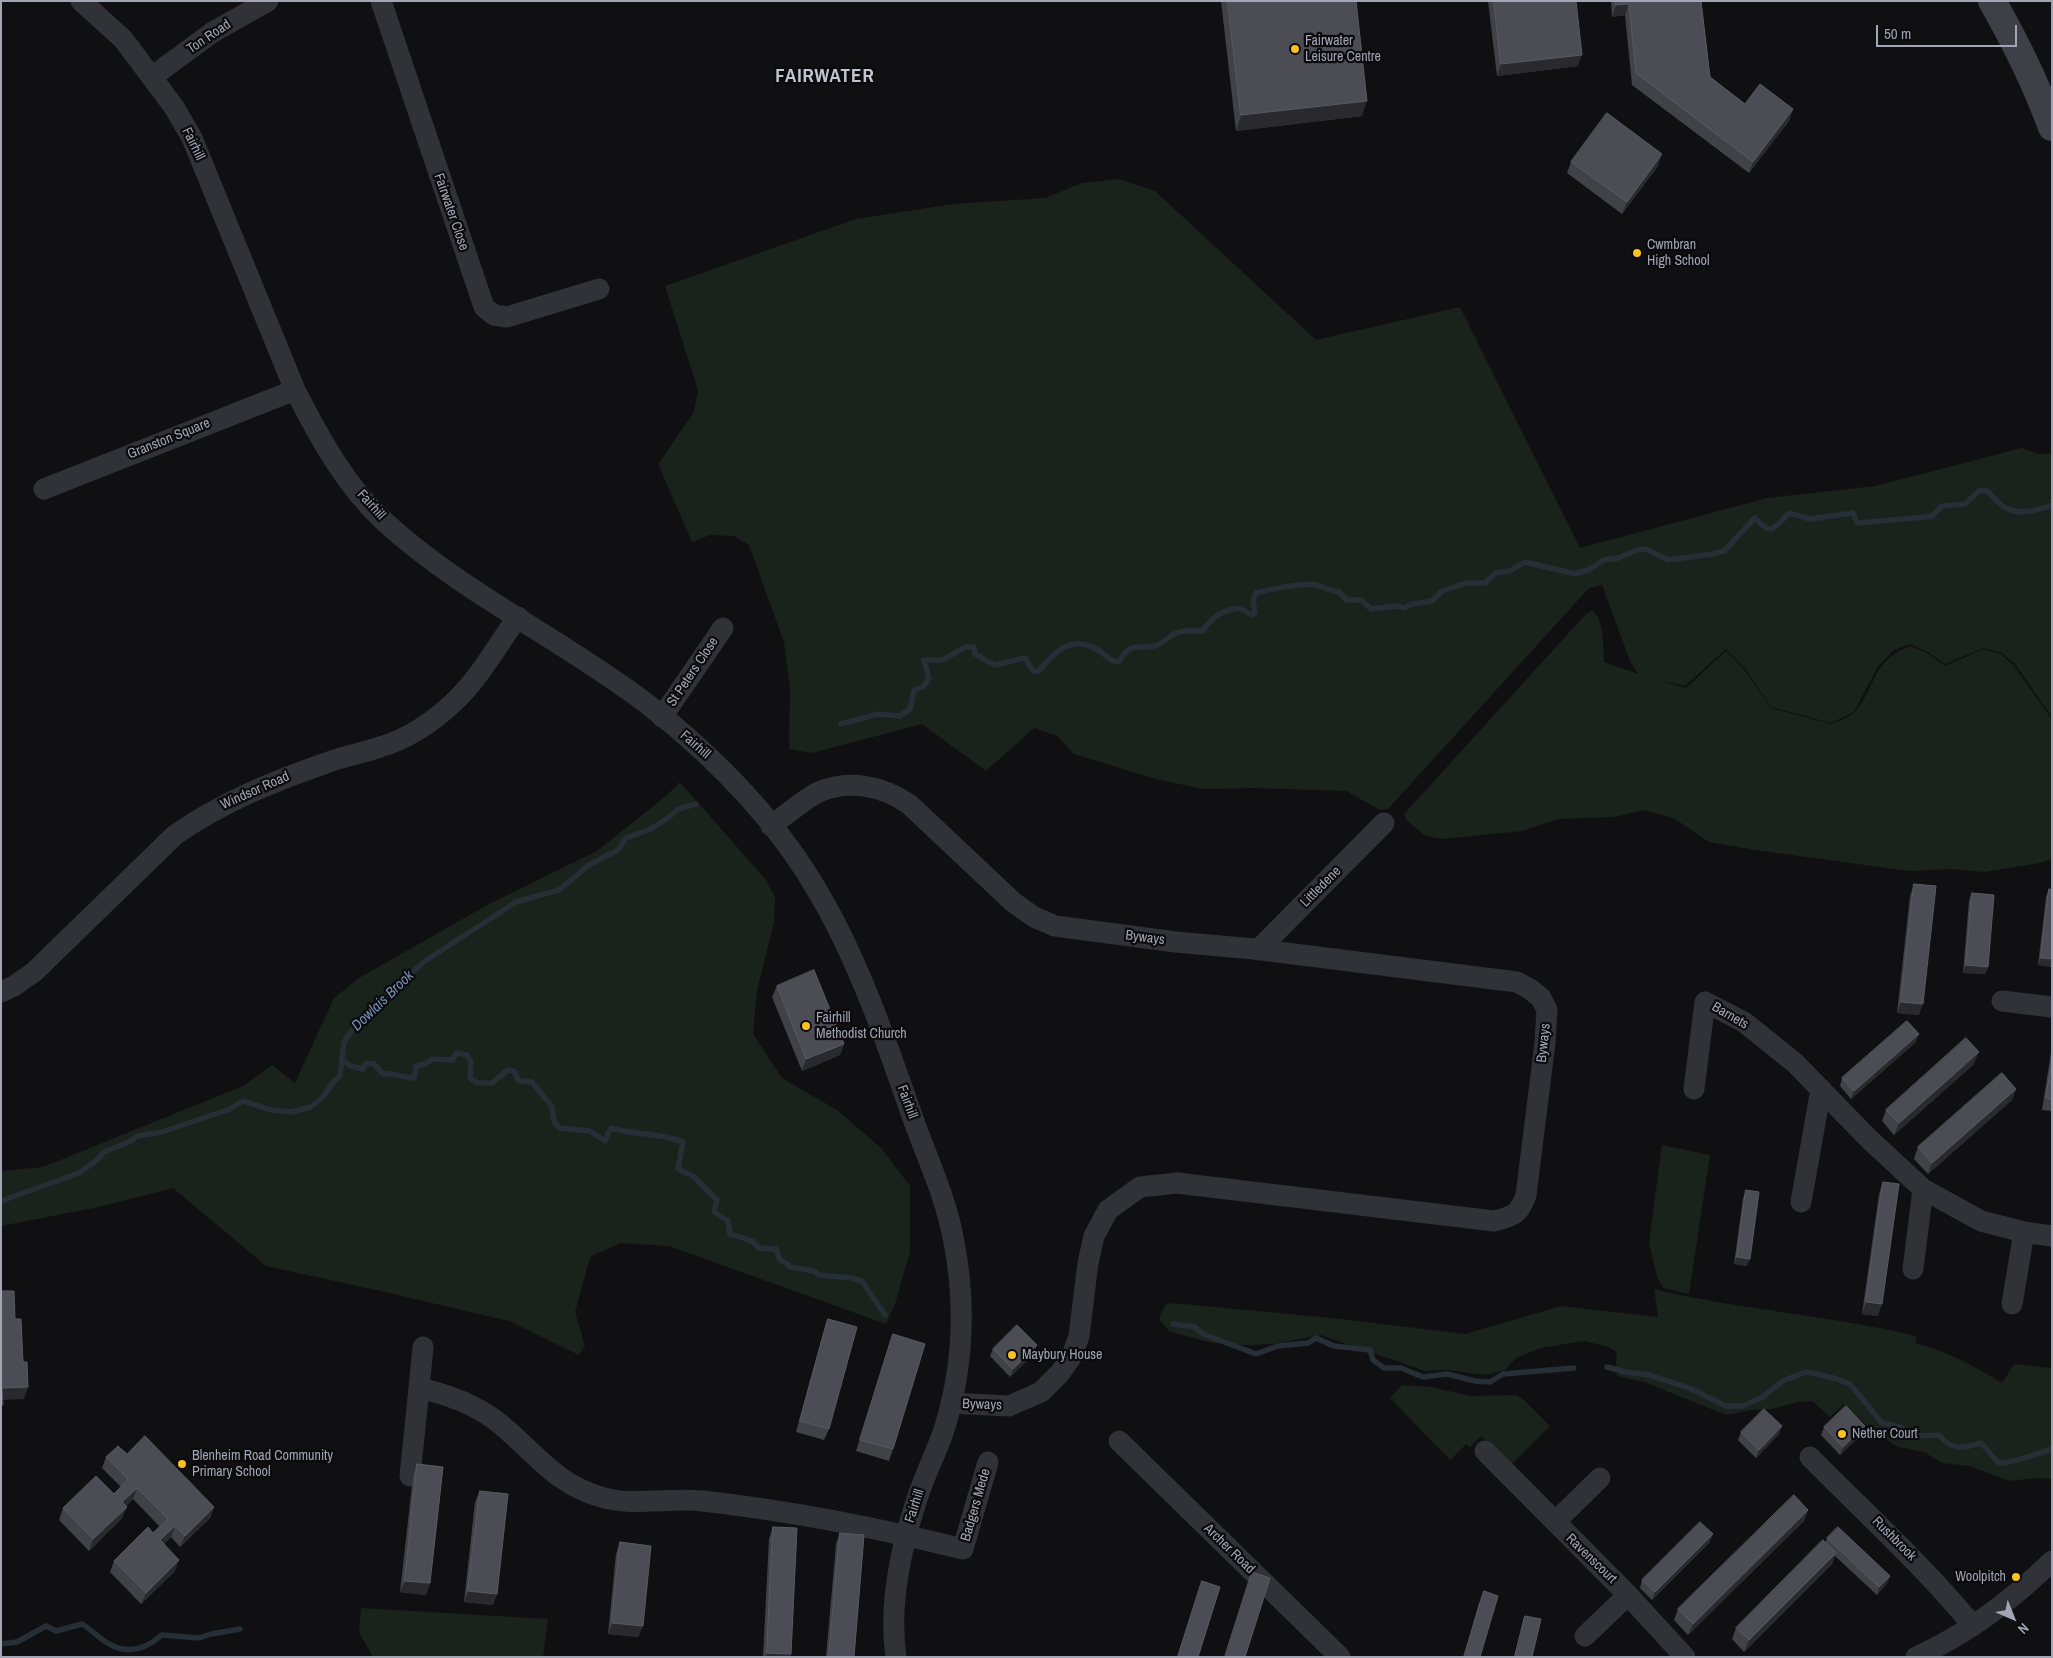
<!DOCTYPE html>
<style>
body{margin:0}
#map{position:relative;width:2053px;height:1658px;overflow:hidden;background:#101012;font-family:"Archivo Narrow",sans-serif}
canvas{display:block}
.frame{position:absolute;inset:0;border:2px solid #a1a5b4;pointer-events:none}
.north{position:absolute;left:1988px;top:1593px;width:50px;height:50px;-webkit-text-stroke:4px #0b0b0d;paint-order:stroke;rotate:136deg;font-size:14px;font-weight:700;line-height:20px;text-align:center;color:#a1a5b4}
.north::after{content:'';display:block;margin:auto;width:18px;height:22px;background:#a1a5b4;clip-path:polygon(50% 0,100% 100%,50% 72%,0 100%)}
.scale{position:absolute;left:1876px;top:25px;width:141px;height:22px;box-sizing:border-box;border:2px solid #a1a5b4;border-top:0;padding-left:6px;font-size:15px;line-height:18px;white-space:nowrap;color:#a1a5b4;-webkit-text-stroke:4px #0b0b0d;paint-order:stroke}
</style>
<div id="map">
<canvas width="2053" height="1658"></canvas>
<div class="frame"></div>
<div class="north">N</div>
<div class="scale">50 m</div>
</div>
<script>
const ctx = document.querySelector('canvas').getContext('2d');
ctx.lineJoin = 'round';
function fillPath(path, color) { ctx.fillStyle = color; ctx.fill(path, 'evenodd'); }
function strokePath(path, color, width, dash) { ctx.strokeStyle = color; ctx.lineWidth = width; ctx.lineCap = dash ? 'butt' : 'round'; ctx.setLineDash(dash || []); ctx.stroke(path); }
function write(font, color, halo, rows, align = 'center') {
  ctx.font = font + ' "Archivo Narrow",sans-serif'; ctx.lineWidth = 4.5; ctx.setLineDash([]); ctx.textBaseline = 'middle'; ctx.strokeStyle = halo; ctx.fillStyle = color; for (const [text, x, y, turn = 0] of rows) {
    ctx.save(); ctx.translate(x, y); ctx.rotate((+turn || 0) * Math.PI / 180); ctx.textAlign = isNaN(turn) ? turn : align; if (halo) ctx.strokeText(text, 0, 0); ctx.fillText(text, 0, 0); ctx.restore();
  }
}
const green = new Path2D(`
 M1119,179L1155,191L1316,340L1460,307L1580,548L1767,498L1875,486L2022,448L2039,454H2052V717L2015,664L2002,653L1984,648L1945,664L1928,652L1910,644L1894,650L1878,666L1854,712L1831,723L1771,707L1744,667L1726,649L1685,686L1658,680L1686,688L1726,651L1743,668L1771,708L1831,724C1838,721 1851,717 1856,711C1877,684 1872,661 1910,646L1927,653L1945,666L1984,649L2001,654L2013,665L2052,719V859L2039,863L1984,872L1952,869L1909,871L1755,850L1709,842L1675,819L1644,810L1613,817L1558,819L1522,831L1442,839L1426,836L1407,821L1404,814L1586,614L1592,610C1605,621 1603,646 1604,662L1638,674L1630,661L1602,585L1589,588L1388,809L1380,810L1346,791L1254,788L1204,789L1159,780L1074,754L1057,736L1034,728L986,771L922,724L812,753L789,749L790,688L784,642L749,545L734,536L710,535L692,542L658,464L694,412L698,390L665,286L856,219L953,204L1045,198L1082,183Z
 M680,782L766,880L775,897L774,922L757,991L753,1034L782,1078L837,1110L881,1148L910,1186V1252L895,1304L886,1324L669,1246L620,1243L590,1257L575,1312L585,1346L579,1355L509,1321L376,1290L266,1266L173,1188L99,1207L1,1226V1171L43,1167L243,1086L272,1065L295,1083L334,998L359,978L489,904L597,851L666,796Z
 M1662,1145L1710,1155L1689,1294L1663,1288L1657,1277L1649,1243Z
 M1654,1289C1740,1310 1829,1315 1916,1336V1343C1946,1351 1975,1366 2002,1383L2014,1364L2052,1368V1479L2036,1478L2009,1481L1969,1466L1942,1463L1924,1452L1898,1447L1875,1433L1844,1404L1830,1417L1812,1401L1797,1402L1772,1409L1752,1410L1726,1415L1644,1382L1617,1376L1616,1363L1617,1353L1609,1347L1584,1341L1541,1348L1516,1358L1505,1370L1485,1375L1448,1370L1425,1371L1321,1335L1272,1344L1249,1345L1213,1343L1170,1332L1159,1319L1165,1305L1172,1303L1332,1318L1465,1334L1561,1306L1658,1317Z
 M1402,1385L1431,1387L1471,1396L1516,1395L1524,1400L1550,1426L1511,1465L1481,1436L1470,1447L1466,1444L1450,1460L1390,1398Z
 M361,1608L548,1619L543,1657H373L359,1632Z`);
const stream = new Path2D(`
 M841,724L878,714L900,716L910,709L914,690L923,687L929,679L924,660H942L966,647H974L975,654L994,665L1025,658L1033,671L1038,672C1056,651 1071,633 1100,651C1108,657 1108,660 1119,662C1133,637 1140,653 1160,644C1164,642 1168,638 1172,635C1182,629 1193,631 1203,631C1212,616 1223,610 1240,608L1251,615L1255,613L1253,600L1256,593C1269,590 1304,582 1316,585C1324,587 1330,591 1339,592L1347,600H1361L1371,609L1396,606L1404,608L1412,604L1432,601L1442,591L1466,583H1485L1496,573L1510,571L1525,562L1575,574L1588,570L1604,560L1618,558L1640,549L1648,550L1668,560L1712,554L1724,551L1755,518C1773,538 1774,527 1789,513L1810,519L1853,513L1857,523L1926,517L1932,516L1942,506L1965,504L1979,491L1986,490C1992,495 1997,503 2004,507C2019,516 2037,511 2052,505
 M343,1060L350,1066L363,1069L366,1063L374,1064L383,1074C395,1072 402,1078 414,1078L416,1066L425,1064L433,1059L453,1060L456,1053L467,1055L471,1062L470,1078L478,1083H492L508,1070L514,1071L519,1081L532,1082L552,1107L554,1121L559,1128L590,1131L605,1141L611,1128C635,1135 661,1133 683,1142L678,1169L693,1176L717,1200L714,1212L728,1221L730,1234L752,1241L759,1248L776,1249L780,1260L786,1263L790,1267L814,1271L819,1275L851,1278L862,1281L885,1315
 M1,1201L79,1173L97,1160L104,1152L129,1142L137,1136L162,1132L230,1109L243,1101L271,1110L291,1112L311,1107L324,1096L333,1082L340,1076L344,1042L352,1030L372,1008L425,961L516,902L559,890L589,865L618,850L626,838L651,829L668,818L678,809L696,804
 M1173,1324L1195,1327L1203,1334L1256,1354L1278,1346L1308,1343L1316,1338L1334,1346L1370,1350L1373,1360L1384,1368H1401L1423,1377L1447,1374L1475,1381L1490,1382L1503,1374L1574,1368
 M1607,1367L1625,1372L1649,1375L1689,1388L1726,1406H1742L1761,1398L1783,1381L1805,1372L1818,1374L1837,1379L1851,1385L1882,1423L1900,1427L1916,1436L1939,1435C1951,1450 1963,1449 1980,1443C1988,1448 1993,1460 2000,1463C2007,1465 2042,1452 2052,1449
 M1,1644L17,1642L46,1626L56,1631L82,1624C92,1630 101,1640 111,1645C130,1655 147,1648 162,1635L199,1638L211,1634L240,1629`);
const street = new Path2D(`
 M81,1L123,39L174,107L192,138L295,390C319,437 346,487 386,523C463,593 563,640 646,703C714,756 778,821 821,897C859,963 885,1038 910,1110C925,1154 946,1196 954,1242C966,1305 963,1371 943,1433C936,1452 927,1471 920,1490C902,1542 888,1602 896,1657
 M381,1L484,307L494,315L507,317L599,289
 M153,76L213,32L268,1
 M44,489L295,390
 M662,717L723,628
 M771,826C784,817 805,798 819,792C849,779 884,786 910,805L1013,902L1034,917L1055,926L1176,942L1254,949L1517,982L1530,989L1541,998L1547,1010L1545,1043L1526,1195C1519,1215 1513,1216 1494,1221L1177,1183L1140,1187L1108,1210L1094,1236L1088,1263L1079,1336L1072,1356L1060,1373L1041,1392L1009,1406L951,1403
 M1258,950L1384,823
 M1,992L14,986L34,972L175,835C222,802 274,781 329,762C345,756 363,753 380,747C407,739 433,722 454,702C480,678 497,645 518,617
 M2002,1001L2052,1007
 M1694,1089L1705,1002L1744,1022L1795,1063L1868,1138L1923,1189L1981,1221L2024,1232L2052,1236
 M1801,1202L1821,1089
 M1913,1269L1923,1189
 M2012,1304L2024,1232
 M419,1388L423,1347
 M1119,1441L1340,1657
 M1485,1451L1628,1595L1685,1657
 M1810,1457C1865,1513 1923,1565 1973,1626
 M410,1476L419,1388C446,1394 472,1403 495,1420C532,1448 552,1483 601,1497C634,1507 668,1497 703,1501C791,1511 878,1528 963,1549L988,1462
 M1555,1522L1600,1478
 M1585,1636L1628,1595
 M1916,1657C1968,1634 2012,1600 2052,1561`);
const secondary = new Path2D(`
 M1992,1C2015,41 2036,84 2052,127`);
const wall = new Path2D(`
 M1221,1H1356L1362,116L1236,131Z
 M1488,1H1576L1578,66L1497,76Z
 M1611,1H1701L1710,77L1745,104L1793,109L1789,121L1749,173L1632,85L1625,15L1612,17Z
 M1571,162L1658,166L1622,214L1567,173Z
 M1914,884L1919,1015L1897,1013L1910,896Z
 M2049,889L2052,967L2038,965L2046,897Z
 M1972,893L1988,967L1985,974L1963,973L1969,901Z
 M777,986L844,1044L840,1055L802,1071L772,997Z
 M1916,1042L1851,1099L1840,1086L1842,1078Z
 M2052,1046V1111L2042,1110Z
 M1974,1064L1894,1135L1882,1121L1886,1110Z
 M2016,1089L2012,1100L1928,1174L1914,1159L1918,1147Z
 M1883,1182L1878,1316L1862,1314L1879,1194Z
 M1746,1190L1747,1266L1734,1264L1743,1198Z
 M828,1319L829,1429L824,1440L796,1432L824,1330Z
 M893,1334V1449L889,1461L856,1451Z
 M993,1349L1035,1353L1010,1377L990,1356Z
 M1824,1427L1862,1434L1840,1455L1821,1435Z
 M1741,1432L1779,1434L1756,1458L1738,1440Z
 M127,1454L214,1507L210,1518L180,1547L171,1537L164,1544L175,1571L141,1604L110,1572L114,1561L153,1533L160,1527L133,1499L126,1506L122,1518L89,1551L59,1520L63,1508L114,1494L121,1487L102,1468L106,1457Z
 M417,1464L430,1583L426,1595L400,1592L413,1476Z
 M480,1491L493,1605L464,1602L475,1502Z
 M1808,1510L1804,1521L1688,1635L1674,1620L1678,1609Z
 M773,1527L791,1654L790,1657H763L769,1539Z
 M840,1533L854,1657H826L836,1544Z
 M1827,1538L1890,1576L1887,1583L1877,1595L1835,1556L1832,1564L1744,1652L1732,1639L1736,1628L1825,1543Z
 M620,1542L643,1626L638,1637L608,1634L616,1554Z
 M1710,1542L1652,1600L1640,1588L1642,1580Z
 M1202,1581L1198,1657H1177L1198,1593Z
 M1484,1591L1480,1657H1464L1479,1603Z
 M1525,1616L1532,1657H1514L1523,1623Z`);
const shadedWall = new Path2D(`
 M1629,4L1625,15L1612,17L1616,5Z
 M1582,55L1578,66L1497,76L1501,64Z
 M1367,101L1362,116L1236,131L1241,115Z
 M1793,109L1789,121L1749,173L1753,162Z
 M1662,154L1658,166L1622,214L1627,202Z
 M2041,958L2052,959V967L2038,965Z
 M1966,965L1988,967L1985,974L1963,973Z
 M1901,1002L1923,1004L1919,1015L1897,1013Z
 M1919,1034L1916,1042L1851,1099L1854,1091Z
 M844,1044L840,1055L802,1071L806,1059Z
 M1979,1052L1974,1064L1894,1135L1899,1123Z
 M2016,1089L2012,1100L1928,1174L1932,1163Z
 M1737,1257L1750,1259L1747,1266L1734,1264Z
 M1866,1302L1882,1304L1878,1316L1862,1314Z
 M1037,1345L1035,1353L1010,1377L1013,1369Z
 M28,1387L24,1399L1,1400L2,1388Z
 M1782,1426L1779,1434L1756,1458L1759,1450Z
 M1865,1426L1862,1434L1840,1455L1843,1447Z
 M137,1488L133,1499L118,1514L122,1502Z
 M127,1507L122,1518L89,1551L93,1539Z
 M214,1507L210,1518L180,1547L185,1536Z
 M1808,1510L1804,1521L1688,1635L1693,1624Z
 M175,1526L171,1537L156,1552L160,1540Z
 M1713,1534L1710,1542L1652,1600L1655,1592Z
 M1836,1553L1832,1564L1744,1652L1749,1640Z
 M179,1560L175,1571L141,1604L146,1593Z
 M1890,1576L1887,1583L1877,1595L1879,1587Z
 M405,1581L430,1583L426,1595L400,1592Z
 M468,1591L497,1594L493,1605L464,1602Z
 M612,1623L643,1626L638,1637L608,1634Z
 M767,1653L791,1654L790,1657H765Z`);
const building = new Path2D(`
 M1228,1H1356L1367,101L1241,115Z
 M1494,1H1576L1582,55L1501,64Z
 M1616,1H1701L1710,77L1745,104L1760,84L1793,109L1753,162L1636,73L1629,4L1616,5Z
 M1607,113L1662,154L1627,202L1571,162Z
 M1914,884L1936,886L1923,1004L1901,1002Z
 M2049,889L2052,890V959L2041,958Z
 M1972,893L1994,895L1988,967L1966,965Z
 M814,970L844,1044L806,1059L777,986Z
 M1907,1021L1919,1034L1854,1091L1842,1078Z
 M1966,1038L1979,1052L1899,1123L1886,1110Z
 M2052,1061V1099L2046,1098Z
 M2002,1073L2016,1089L1932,1163L1918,1147Z
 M1883,1182L1899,1184L1882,1304L1866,1302Z
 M1746,1190L1759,1192L1750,1259L1737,1257Z
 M1,1291H14L15,1319H21L23,1362H27L28,1387L2,1388L3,1405H1Z
 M828,1319L857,1327L829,1429L800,1421Z
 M1017,1325L1037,1345L1013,1369L993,1349Z
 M893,1334L925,1344L893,1449L860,1440Z
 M1846,1406L1865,1426L1843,1447L1824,1427Z
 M1764,1409L1782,1426L1759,1450L1741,1432Z
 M145,1436L214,1507L185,1536L175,1526L160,1540L179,1560L146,1593L114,1561L148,1527L153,1533L168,1519L137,1488L122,1502L127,1507L93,1539L63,1508L96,1476L114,1494L128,1479L106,1457L118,1446L127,1454Z
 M417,1464L443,1467L430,1583L405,1581Z
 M480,1491L508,1494L497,1594L468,1591Z
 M1794,1495L1808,1510L1693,1624L1678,1609Z
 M1700,1522L1713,1534L1655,1592L1642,1580Z
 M773,1527L797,1528L791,1654L767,1653Z
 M1838,1527L1890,1576L1879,1587L1827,1538Z
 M840,1533L864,1535L854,1657H829Z
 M1823,1540L1836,1553L1749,1640L1736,1628Z
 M620,1542L651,1546L643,1626L612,1623Z
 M1252,1572L1270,1578L1245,1657H1225Z
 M1202,1581L1220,1587L1198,1657H1178Z
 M1484,1591L1498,1596L1480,1657H1464Z
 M1525,1616L1541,1619L1532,1657H1515Z`);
const markers = [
 [1295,49,5,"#fcc11e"],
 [1637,253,5,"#fcc11e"],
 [806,1026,5,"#fcc11e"],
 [1012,1355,5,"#fcc11e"],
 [1842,1434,5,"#fcc11e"],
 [182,1464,5,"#fcc11e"],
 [2016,1577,5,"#fcc11e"]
];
const streetNames = [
 ["Ton Road",209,37,-34],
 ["Fairhill",193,144,64],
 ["Fairwater Close",451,212,71],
 ["Granston Square",169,439,-22],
 ["Fairhill",371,505,48],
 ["St Peters Close",693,672,-56],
 ["Fairhill",695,745,41],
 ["Windsor Road",255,791,-24],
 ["Littledene",1321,887,-45],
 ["Byways",1145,938,7],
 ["Barnets",1730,1016,30],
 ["Byways",1544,1043,-84],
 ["Fairhill",907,1102,70],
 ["Byways",982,1405,2],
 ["Badgers Mede",976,1505,-74],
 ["Fairhill",915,1506,-72],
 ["Rushbrook",1894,1539,45],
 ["Archer Road",1229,1549,44],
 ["Ravenscourt",1591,1559,44]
];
const poiNames = [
 ["Fairwater",1305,41],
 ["Leisure Centre",1305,57],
 ["Cwmbran",1647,245],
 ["High School",1647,261],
 ["Fairhill",816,1018],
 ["Methodist Church",816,1034],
 ["Maybury House",1022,1355],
 ["Nether Court",1852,1434],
 ["Blenheim Road Community",192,1456],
 ["Primary School",192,1472],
 ["Woolpitch",2006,1577,"right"]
];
const waterNames = [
 ["Dowlais Brook",383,1001,-44]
];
const districtNames = [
 ["FAIRWATER",825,77]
];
fillPath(green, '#1a221c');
strokePath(stream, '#262e36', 5.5);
strokePath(street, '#313237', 21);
strokePath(secondary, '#3f4047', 28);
fillPath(wall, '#414148');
fillPath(shadedWall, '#29292e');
fillPath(building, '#4c4c54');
strokePath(building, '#595a63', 1);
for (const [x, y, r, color] of markers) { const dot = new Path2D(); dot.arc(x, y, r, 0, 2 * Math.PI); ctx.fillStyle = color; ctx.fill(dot); strokePath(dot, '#0b0b0d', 2); }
write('14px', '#a1a5b4', '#0b0b0d', streetNames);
write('14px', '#a1a5b4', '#0b0b0d', poiNames, 'left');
write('italic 15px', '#7591b1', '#0b0b0d', waterNames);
ctx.letterSpacing = '1px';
write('bold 19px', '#c2c4cf', '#0b0b0d', districtNames);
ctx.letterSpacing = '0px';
</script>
